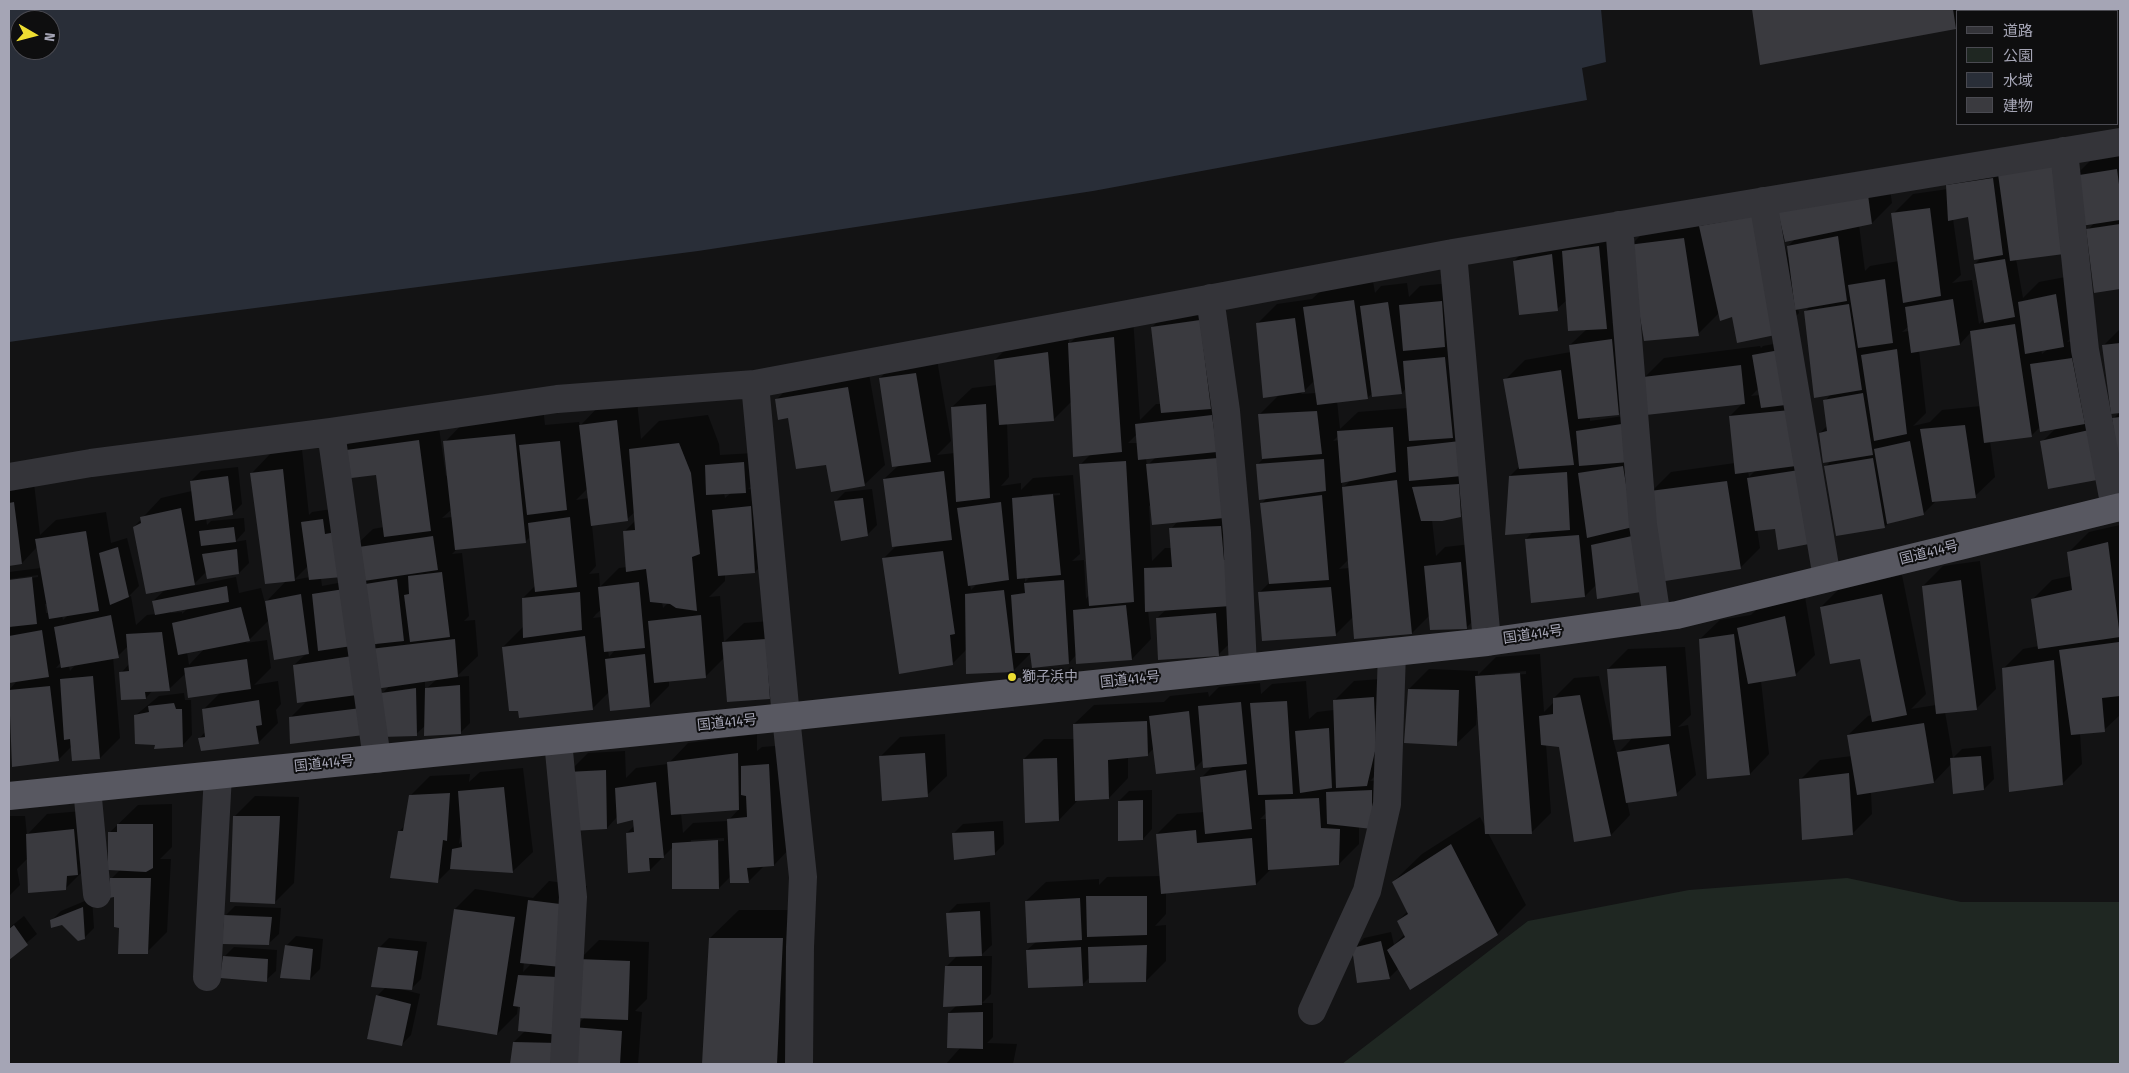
<!DOCTYPE html>
<meta charset="utf-8">
<style>
body{margin:0}
#map{position:relative;width:2129px;height:1073px;overflow:hidden;background:#131314;font-family:"Fira Sans Condensed","Noto Sans JP",sans-serif}
canvas{display:block}
.frame{position:absolute;inset:0;border:10px solid #a5a5b5;pointer-events:none}
.legend{position:absolute;left:1956px;top:10px;width:162px;height:115px;box-sizing:border-box;background:#0e0e0f;border:1px solid #4a4a51;margin:0;padding:6px 9px;list-style:none;font-size:15px;color:#a5a5b5}
.legend li{display:flex;align-items:center;gap:10px;height:25px}
.legend b{width:25px;border:1px solid #4a4a51}
.north{position:absolute;left:10px;top:10px;width:50px;height:50px;box-sizing:border-box;background:#0e0e0f;border:1px solid #4a4a51;border-radius:50%;rotate:98deg;font-size:14px;font-weight:700;line-height:20px;text-align:center;color:#a5a5b5}
.north::after{content:'';display:block;margin:auto;width:18px;height:22px;background:#eede32;clip-path:polygon(50% 0,100% 100%,50% 72%,0 100%)}
</style>
<div id="map">
<canvas width="2129" height="1073"></canvas>
<div class="frame"></div>
<ul class="legend">
<li><b style="height:6px;background:#343439"></b>道路</li>
<li><b style="height:14px;background:#1f2722"></b>公園</li>
<li><b style="height:14px;background:#292e38"></b>水域</li>
<li><b style="height:14px;background:#3a3a3f"></b>建物</li>
</ul>
<div class="north">N</div>
</div>
<script>
const ctx = document.querySelector('canvas').getContext('2d');
ctx.lineJoin = 'round';
function fillPath(path, color) { ctx.fillStyle = color; ctx.fill(path, 'evenodd'); }
function strokePath(path, color, width, dash) { ctx.strokeStyle = color; ctx.lineWidth = width; ctx.lineCap = dash ? 'butt' : 'round'; ctx.setLineDash(dash || []); ctx.stroke(path); }
function write(font, color, halo, rows, align = 'center') {
  ctx.font = font + ' "Fira Sans Condensed","Noto Sans JP",sans-serif'; ctx.lineWidth = 4; ctx.setLineDash([]); ctx.textBaseline = 'middle'; ctx.strokeStyle = halo; ctx.fillStyle = color; for (const [text, x, y, turn = 0] of rows) {
    ctx.save(); ctx.translate(x, y); ctx.rotate((+turn || 0) * Math.PI / 180); ctx.textAlign = isNaN(turn) ? turn : align; if (halo) ctx.strokeText(text, 0, 0); ctx.fillText(text, 0, 0); ctx.restore();
  }
}
const green = new Path2D(`
 M1847,878L1961,902H2120V1064H1342L1528,921L1689,890Z`);
const water = new Path2D(`
 M9,9H1601L1606,62L1582,68L1587,100L1093,191L698,251L162,320L9,342ZM20,20H50V50H20Z`);
const shadow = new Path2D(`
 M1753,9H1975L1973,11H1958V26L1956,28L1761,64Z
 M2120,152V288L2095,292L2088,230L2095,222L2082,224L2016,259L2023,298L2039,282L2076,275L2083,326L2067,342L2091,338L2116,459L2042,442L2056,428L2040,427L2031,436L1990,441L1995,477L1975,496L1937,500L1923,514L1890,522L1884,527L1826,466L1831,461L1820,433L1827,426L1825,401L1831,394L1805,312L1810,306L1798,308L1799,313L1780,333L1733,316L1719,313L1698,334L1630,246L1650,226L1888,175L1892,203L1872,223L1859,225L1865,271L1870,266L1899,261L1893,214L1913,194L1948,189V185L1968,165L2076,175L2095,156ZM1969,216L1982,257L1975,264L1984,319L1979,324L1972,280L1952,283L1961,275L1953,219ZM1796,238L1788,246L1790,257H1788L1784,241ZM1909,326V331L1902,332ZM1971,332L1981,406L1942,410L1930,422L1913,426L1926,413L1919,350L1960,344ZM2048,349L2042,354L2041,350Z
 M1618,227L1626,308L1612,323L1631,320L1638,394L1618,414L1590,417V421L1637,414L1650,493L1671,472L1735,463L1730,416L1743,403L1644,378L1664,358L1760,346L1761,348L1763,346L1795,340L1803,391H1809L1815,445L1776,528L1757,529L1760,548L1740,568L1597,584L1585,596L1526,539L1534,531L1510,476L1519,467L1505,380L1525,360L1571,352L1570,345L1587,329L1567,300L1557,309L1514,261L1534,241ZM1759,388L1760,395L1751,396ZM1756,470L1749,477L1748,471Z
 M1373,281L1375,293L1381,286L1407,283L1409,297L1420,286L1461,282L1470,505L1460,515L1432,520L1436,556L1445,547L1480,543L1486,608L1466,628L1430,615L1412,633L1353,617L1335,635L1260,592L1270,582L1262,503L1268,497L1257,465L1263,459L1259,415L1280,394L1257,324L1277,304L1312,299L1324,288ZM1314,381L1316,393L1301,394ZM1406,388L1408,408L1358,412L1340,429L1337,401L1367,398L1373,393H1402ZM1338,436L1339,440L1333,441ZM1350,480L1347,484L1342,488V482ZM1349,559V568L1339,569Z
 M1220,301L1238,635L1218,655L1157,618L1167,609L1148,610L1151,639L1132,659L1076,655L1069,663L1031,653L1013,671L967,649L953,663L884,558L896,546L884,479L899,465L880,378L900,358L936,354L951,441L937,455L955,453L952,407L972,388L997,385L995,360L1015,340L1068,333L1069,344L1089,324L1133,318L1140,420L1156,404H1161L1152,327L1172,308ZM1071,402L1091,454L1080,465L1089,595L1086,599L1084,560L1072,561L1080,554L1073,475L1033,478L1021,490V483L1001,486L1009,477L1007,423L1053,420ZM1137,434L1138,443H1128ZM1156,457L1147,466L1146,458ZM1060,493V495L1032,497V495ZM1151,505L1178,521L1171,529L1172,548H1165L1152,561L1149,506ZM1031,576L1025,582V577ZM978,583L971,590L970,585Z
 M2120,329V412L2112,413L2103,346Z
 M868,368L885,465L865,484L827,463L776,400L796,380Z
 M637,401L641,439L659,421L708,415L719,444L720,455L754,453L756,482L748,489L770,487L774,552L755,572L725,574V581L709,597L720,596L724,642L744,623L785,620L789,678L769,698L725,657L706,676L669,680V686L649,706L609,692L592,709L503,647L523,627V598L535,586L530,537L526,541L457,549L452,554L462,553L469,616L464,621L475,620L478,656L456,677L469,676L470,723L460,733L426,725L416,734L290,718L307,701L294,665L306,654L269,620L246,643L267,640L271,668L254,685L278,681L281,704L276,710L278,723L258,743L200,738L205,732L203,710L221,692L186,673L169,689L153,690L146,698L122,699L121,673L130,663L128,646L118,656L113,657L120,738L100,758L72,746L58,760L14,766L9,690L18,680L9,682V629L12,626H9V581L38,577V575L9,579V572L41,568L37,547L22,563L9,565V486L34,483L40,535L56,520L106,512L111,543L127,538L139,586L128,597L131,596L136,625L147,615L156,614L153,601L166,589L134,527L161,498L192,491L191,481L201,471L238,467L242,504L232,514L206,518L207,525L211,521L244,518L245,531L235,542L246,540L249,563L239,573L207,571L192,586L236,577L239,593L261,588L265,603L287,580L252,473L271,453L302,450L309,515L312,512L332,509L334,525L321,578L322,586L354,580L353,548L373,529L384,527L377,474L340,452L360,432L438,421L446,476L448,475L445,442L473,413L543,406L545,425L579,422L580,426L600,405ZM588,488L589,498L576,500ZM724,493H731L725,498ZM452,509L453,517L442,518ZM635,512V521L625,531L627,567L619,568L600,587L599,573L589,574L596,566L592,525L627,519ZM308,566L310,577L294,580ZM662,602H669L663,608ZM45,604H47L49,613H46ZM188,608L182,614V612L171,613V611ZM602,609V617L593,618L596,614ZM68,615L63,620L62,616ZM372,643H378L373,648ZM205,648L189,665L187,652ZM616,649L609,657L608,650ZM61,662L62,667L56,668ZM76,664L70,671L69,666ZM437,679L425,690V680ZM390,685L381,695L380,687Z
 M2120,412V465L2113,419Z
 M872,489L877,525L867,535L835,502L845,492Z
 M2120,525V715L2104,730L2080,733L2082,764L2062,784L2003,669L2023,649L2039,646L2032,600L2052,580L2071,576L2069,552L2089,532Z
 M1980,561L1996,689L1976,709L1945,712L1953,758L1962,749L1991,746L1994,779L1984,789L1952,763L1934,782L1871,792L1872,814L1852,834L1800,780L1820,760L1852,756L1848,735L1868,716L1872,715L1861,657L1821,607L1841,587L1902,575L1926,694L1911,709L1936,705L1923,586L1943,566Z
 M1805,597L1815,655L1795,675L1761,681L1769,754L1750,774L1700,639L1720,620L1751,615L1758,608Z
 M1685,647L1691,715L1678,727L1688,725L1696,775L1676,794L1627,801L1630,815L1611,835L1560,746L1546,744L1551,813L1531,833H1488L1526,905L1497,934L1399,968L1389,978L1354,948L1364,938L1391,932L1394,945L1405,934L1398,921L1408,911L1393,882L1422,854L1480,817L1486,828L1478,713H1477L1476,725L1456,744L1409,689L1429,669L1478,671V675L1496,657L1540,654L1544,712L1554,702V698L1574,678L1599,676L1612,734H1614L1608,669L1628,649ZM1526,671V674L1495,676V674ZM1633,737L1626,745L1617,754L1613,739Z
 M1394,678L1386,765L1370,781L1382,780L1381,817L1359,826V844L1339,864L1272,868L1256,884L1166,893V914L1155,926L1166,925V961L1146,981L1090,977L1082,985L1027,950L1036,942L1026,901L1046,882L1099,879V885L1107,877L1161,876L1157,834L1177,814L1205,812L1202,777L1213,766L1203,760L1194,769L1154,748L1147,755L1128,757V778L1109,798L1078,800L1059,820L1024,759L1044,739H1074V724L1094,705L1164,702L1170,696L1208,692L1209,697L1219,687L1260,683L1261,694L1272,684L1306,681L1309,719L1317,712L1334,710V701L1354,681ZM1267,812V819H1260Z
 M184,693L185,700H191L192,735L183,745L156,744L136,715L159,696Z
 M757,734V751L762,747L788,745L793,845L774,865H765L748,882L731,876L719,888L673,847L650,870L630,872L627,833L635,825L634,819L617,817L607,828L568,773L588,753L625,751L626,778L636,768L668,764L688,743ZM739,809L728,821L693,823L683,833L681,813ZM724,838V841L691,843V840Z
 M945,734L947,776L927,795L880,757L900,737Z
 M523,768L533,852L513,871L451,868L437,882L399,832L405,825L410,796L430,776L470,774L469,782L480,772ZM461,830L463,840L459,844Z
 M1152,790V829L1143,839L1119,801L1129,791Z
 M255,796L299,797L294,883L274,903L235,816Z
 M172,804V847L160,859H171L167,932L147,952L120,926L111,879L121,869L109,833L138,805Z
 M94,810L85,869L65,889L28,858L17,869L20,885L9,896V816H25L27,835L47,814Z
 M1003,821L1004,844L994,854L953,834L963,824Z
 M549,881L587,886L579,960L599,940L649,942L647,999L635,1011L642,1012L638,1064H512L514,1042L526,1030L521,1006L518,1005L517,1014L497,1034L455,909L475,889L533,898ZM524,962L532,963L523,972ZM576,1017H585L578,1024Z
 M92,898L94,928L84,938L63,923L51,921L61,911Z
 M990,902L992,945L980,956H992L991,994L982,1003H993V1037L987,1043L1017,1044L1013,1064H946L961,1047L949,1013L957,1005L946,967L958,955L947,914L957,904Z
 M235,906L281,908L279,934L269,943L225,916Z
 M739,910H811L804,1064H703L710,938Z
 M24,916L37,934L9,958V928Z
 M296,936L323,939L320,969L310,979L286,946Z
 M389,938L427,942L421,979L411,989L401,988V989L420,994L411,1035L401,1045L377,996L386,987L379,948Z
 M234,947L277,950L276,971L266,980L224,957Z`);
const building = new Path2D(`
 M1752,9H1953L1956,29L1760,65Z
 M2053,165L2064,254L2010,261L1998,174Z
 M2117,169L2120,192V220L2081,226L2073,176Z
 M1993,178L2003,255L1974,260L1968,217L1948,221L1946,185Z
 M1868,195L1872,224L1785,242L1778,212Z
 M1930,208L1941,296L1903,303L1891,213Z
 M1755,216L1780,334L1737,343L1732,317L1720,321L1699,226Z
 M2120,224V289L2094,293L2086,229Z
 M1838,236L1847,301L1795,310L1787,246Z
 M1684,238L1699,336L1644,341L1628,245Z
 M1599,246L1607,329L1568,331L1562,251Z
 M1552,254L1558,311L1519,315L1513,261Z
 M2005,259L2015,317L1984,323L1974,264Z
 M1885,279L1893,343L1858,348L1848,285Z
 M2056,294L2064,347L2025,354L2018,302Z
 M1953,299L1960,345L1911,353L1905,307Z
 M1354,300L1368,399L1317,405L1303,307Z
 M1442,301L1445,347L1403,351L1399,305Z
 M1388,302L1402,394L1372,397L1360,306Z
 M1849,304L1862,390L1814,398L1804,311Z
 M1295,318L1305,392L1263,398L1256,323Z
 M1200,320L1211,409L1161,413L1151,327Z
 M2015,324L2032,437L1984,443L1970,331Z
 M1114,337L1122,452L1073,457L1068,343Z
 M1612,339L1619,415L1578,419L1569,345Z
 M2120,343V413L2111,414L2102,345Z
 M1785,349L1794,404L1761,408L1752,355Z
 M1897,349L1907,434L1874,441L1861,355Z
 M1048,352L1054,421L999,425L994,360Z
 M1445,357L1453,438L1409,441L1403,361Z
 M2072,358L2085,424L2040,432L2030,364Z
 M1741,365L1745,404L1646,415L1643,377Z
 M1561,370L1574,465L1519,469L1503,379Z
 M916,373L931,462L892,467L879,378Z
 M848,387L865,486L831,492L826,465L796,469L788,418L778,420L775,399Z
 M1863,393L1873,455L1823,463L1819,433L1827,431L1823,400Z
 M986,404L990,498L956,502L951,407Z
 M1790,410L1796,466L1735,474L1729,416Z
 M1317,411L1322,454L1262,459L1258,414Z
 M1212,415L1217,452L1138,460L1135,424Z
 M2120,417V466H2119L2112,418Z
 M617,420L628,521L591,526L579,425Z
 M1628,423L1630,462L1579,466L1576,431Z
 M1965,425L1976,498L1932,502L1920,429Z
 M1393,427L1396,472L1341,483L1337,431Z
 M2089,430L2097,480L2048,489L2040,441Z
 M515,434L526,543L455,550L443,441Z
 M419,440L431,531L384,537L376,475L343,479L339,451Z
 M560,441L567,510L527,515L519,445Z
 M1460,441L1462,476L1409,481L1407,447Z
 M1910,441L1924,515L1887,524L1874,449Z
 M679,443L691,473L700,554L692,557L697,611L676,608L670,604L650,602L646,569L626,572L623,531L635,530L629,449Z
 M1218,458L1224,518L1152,525L1146,464Z
 M1873,458L1885,528L1836,536L1824,466Z
 M1324,459L1326,491L1259,500L1256,464Z
 M1126,461L1134,602L1089,606L1079,464Z
 M744,462L746,493L706,495L705,465Z
 M1623,466L1633,527L1587,538L1578,473Z
 M283,469L295,581L265,584L250,473Z
 M1799,470L1809,544L1778,550L1775,529L1755,531L1747,478Z
 M944,471L952,540L892,547L883,479Z
 M1567,472L1570,530L1505,535L1509,476Z
 M228,476L233,515L195,521L190,481Z
 M1397,480L1412,634L1354,639L1342,487Z
 M1727,481L1741,569L1659,582L1650,491Z
 M1459,484L1461,517L1442,521H1421L1412,487Z
 M1053,494L1061,575L1017,579L1012,498Z
 M1322,495L1329,580L1269,584L1260,503Z
 M863,498L868,536L841,541L834,501Z
 M14,502L22,564L9,566V503Z
 M1001,502L1009,580L968,586L957,508Z
 M751,506L755,573L718,576L712,510Z
 M181,508L195,585L146,594L133,527L141,523L140,517Z
 M570,517L577,587L535,592L528,523Z
 M323,519L325,534L336,532L342,577L309,580L301,522Z
 M1221,526L1224,560L1230,559L1231,606L1145,612L1144,568L1172,567L1169,528Z
 M234,527L236,542L201,546L199,531Z
 M86,531L99,611L49,619L35,539Z
 M1579,535L1585,597L1531,603L1525,539Z
 M433,536L438,570L357,582L352,548Z
 M1632,536L1641,592L1597,599L1591,545Z
 M2108,542L2120,637L2038,649L2031,599L2072,590L2067,552Z
 M118,547L129,597L110,605L99,553Z
 M237,549L239,574L207,579L202,554Z
 M943,551L955,634L950,635L953,665L899,674L882,558Z
 M1461,562L1467,629L1430,630L1424,566Z
 M442,572L450,637L410,642L404,595L409,594L408,576Z
 M32,577L37,624L9,627V580Z
 M397,579L404,641L366,645L359,585Z
 M1064,580L1069,664L1032,668L1030,653H1015L1011,595L1025,593L1024,583Z
 M1961,580L1977,710L1936,714L1922,586Z
 M639,582L645,648L604,652L598,587Z
 M227,586L229,602L155,615L152,601Z
 M1331,587L1336,636L1262,641L1258,592Z
 M344,589L352,646L318,651L312,594Z
 M1004,590L1014,672L966,674L965,594Z
 M580,592L582,630L523,638L522,598Z
 M301,594L309,654L274,660L265,601Z
 M1882,594L1907,715L1872,722L1860,659L1830,664L1820,607Z
 M1126,605L1132,660L1076,664L1073,610Z
 M241,607L250,641L178,655L172,623Z
 M1216,613L1219,656L1158,660L1156,618Z
 M111,615L119,658L61,668L54,627Z
 M701,615L706,678L654,683L648,621Z
 M1785,616L1796,676L1748,684L1737,628Z
 M42,630L49,677L9,683V636Z
 M162,632L170,691L145,692L146,699L121,700L119,672L129,671L126,634Z
 M1734,634L1750,775L1707,779L1699,639Z
 M585,636L593,710L519,718L518,711H509L502,647Z
 M455,639L458,677L375,689L370,649Z
 M766,639L770,699L727,702L722,642Z
 M2119,642L2120,696L2102,698L2105,732L2071,735L2059,650Z
 M645,654L650,707L610,711L605,659Z
 M352,656L357,695L297,703L293,665Z
 M247,659L251,689L188,698L184,668Z
 M2054,660L2063,785L2009,792L2002,668Z
 M1666,666L1671,736L1613,740L1607,669Z
 M1520,673L1532,834H1485L1475,676Z
 M93,676L100,759L72,761L70,739L64,740L60,679Z
 M460,685L461,734L424,736L425,688Z
 M50,686L59,761L12,767L9,690Z
 M416,688L417,736L381,737V693Z
 M1408,689L1459,690L1457,746L1404,743Z
 M1580,695L1611,836L1574,842L1559,747L1541,745L1539,716L1553,714V698Z
 M1374,697L1376,747L1367,786L1336,788L1333,700Z
 M259,700L262,725L256,726L259,744L201,751L198,738L205,737L202,709Z
 M1287,701L1293,794L1258,795L1250,703Z
 M1241,702L1247,764L1203,768L1198,706Z
 M174,703L176,709H182L183,747L154,749L155,745L135,744L134,715L149,712L148,706Z
 M361,708L364,735L290,744L289,717Z
 M1189,711L1195,770L1156,774L1149,716Z
 M1147,721L1148,756L1108,760L1109,799L1075,801L1073,724Z
 M1924,723L1934,783L1857,795L1847,735Z
 M1329,728L1332,788L1300,793L1295,731Z
 M1669,744L1677,796L1626,803L1617,752Z
 M738,753L739,810L671,815L667,762Z
 M925,753L928,797L882,801L879,756Z
 M1981,756L1984,790L1953,794L1950,758Z
 M1057,758L1059,821L1025,823L1023,759Z
 M769,764L774,866L747,868L749,883H730L727,819L747,817L746,796L741,795V766Z
 M606,770L607,829L572,831L567,772Z
 M1246,770L1252,829L1205,834L1200,777Z
 M1849,773L1853,835L1802,840L1799,779Z
 M656,782L664,858H649L650,871L628,873L626,833L634,832L633,820L617,824L615,788Z
 M504,787L513,873L450,869L452,849L462,847L458,791Z
 M1372,790V829L1327,824L1326,792Z
 M450,793L447,841L443,840L438,883L390,878L398,831H403L409,795Z
 M1319,798L1321,828L1340,829L1339,865L1268,870L1265,800Z
 M1143,800V840L1118,841V801Z
 M233,816H280L275,904L230,902Z
 M117,824H153V868L146,872L108,870V832H117Z
 M74,829L78,875L67,876L66,890L28,893L26,834Z
 M1196,830L1197,843L1252,838L1256,885L1161,894L1156,834Z
 M994,831L995,855L954,860L952,833Z
 M718,840L719,889H672V843Z
 M1451,844L1498,935L1410,990L1387,950L1405,937L1397,921L1408,914L1392,882Z
 M110,878H151L148,954H118L119,928L114,927V897L109,898Z
 M1086,896H1147V935L1087,937Z
 M1080,898L1082,940L1027,943L1025,901Z
 M528,900L568,905L561,967L520,963Z
 M83,907L85,939L78,941L62,925L51,928L50,920Z
 M454,909L515,917L497,1035L437,1025Z
 M980,911L982,956L949,957L946,913Z
 M224,915L272,917L269,945L222,944Z
 M14,925L28,945L9,960V929Z
 M709,938H783L777,1064H702Z
 M1381,941L1390,979L1357,983L1352,948Z
 M285,945L313,949L310,980L280,978Z
 M1147,945L1146,982L1089,983L1088,947Z
 M378,947L418,951L412,990L371,987Z
 M1081,947L1083,986L1028,988L1026,950Z
 M223,956L268,959L267,982L220,978Z
 M578,959L630,961L628,1020L575,1018Z
 M945,966H982V1005L943,1007Z
 M518,975L557,977L560,1035L518,1031L520,1007L513,1006Z
 M376,995L411,1004L402,1046L367,1039Z
 M983,1012V1049L947,1048L948,1013Z
 M573,1027L622,1031L620,1064H571Z
 M513,1042L558,1043L556,1064H510Z`);
const minor = new Path2D(`
 M2064,151L2085,350L2115,508
 M1763,201L1827,578
 M1619,225L1643,525L1657,618
 M1453,253L1487,642
 M1210,298L1226,411L1237,533L1243,668
 M755,384L786,717L803,877L800,947L799,1064
 M331,432L377,759
 M9,477L91,463L331,432L557,399L755,384L1453,253L2120,142
 M558,741L573,897L564,1064
 M87,788L97,894
 M207,977L218,775
 M1312,1011L1367,891L1387,804L1392,652`);
const trunk = new Path2D(`
 M9,796L786,717L1487,642L1677,615L2120,507`);
const markers = [
 [1012,677,5,"#eede32"]
];
const streetNames = [
 ["国道414号",1929,553,-14],
 ["国道414号",1533,635,-8],
 ["国道414号",1130,680,-6],
 ["国道414号",727,723,-6],
 ["国道414号",324,764,-6]
];
const poiNames = [
 ["獅子浜中",1022,677]
];
fillPath(green, '#1f2722');
fillPath(water, '#292e38');
fillPath(shadow, '#0007');
fillPath(building, '#3a3a3f');
strokePath(minor, '#343439', 28);
strokePath(trunk, '#585861', 28);
for (const [x, y, r, color] of markers) { const dot = new Path2D(); dot.arc(x, y, r, 0, 2 * Math.PI); ctx.fillStyle = color; ctx.fill(dot); strokePath(dot, '#0e0e0f', 2); }
write('14px', '#a5a5b5', '#0e0e0f', streetNames);
write('14px', '#a5a5b5', '#0e0e0f', poiNames, 'left');
</script>
